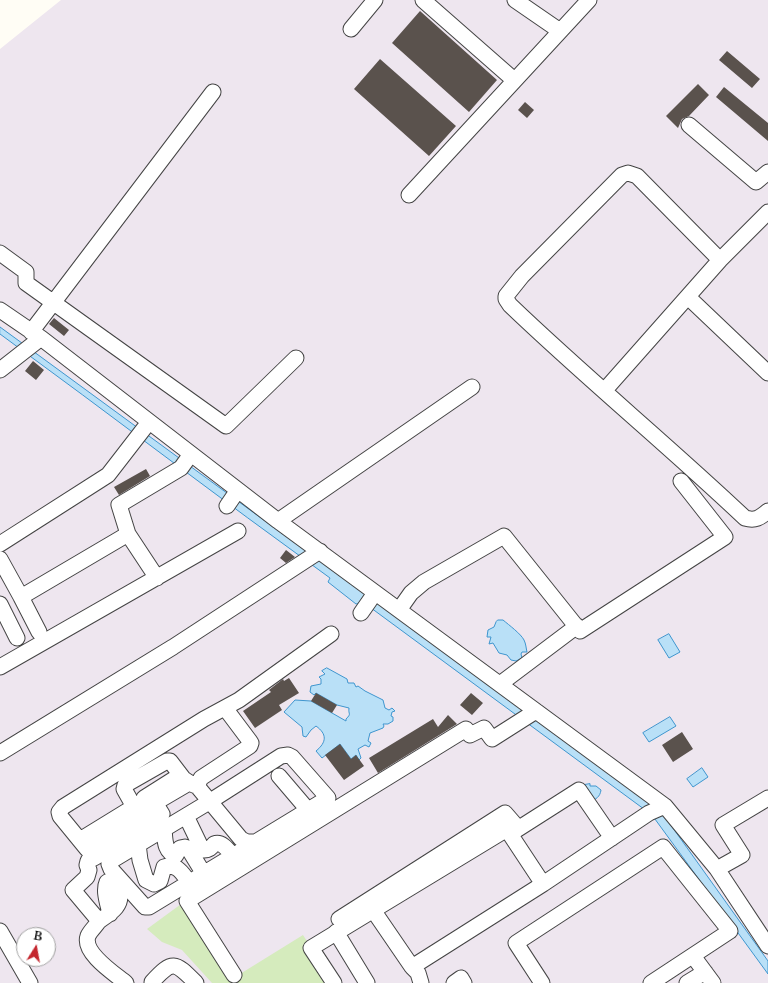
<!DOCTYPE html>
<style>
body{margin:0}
#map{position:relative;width:768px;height:983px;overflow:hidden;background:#fffdf5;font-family:"Libre Baskerville",serif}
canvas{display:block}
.north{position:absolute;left:16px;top:927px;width:40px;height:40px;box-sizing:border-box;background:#fff;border:1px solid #a0a0a0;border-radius:50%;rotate:11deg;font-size:11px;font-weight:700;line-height:16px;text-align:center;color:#111}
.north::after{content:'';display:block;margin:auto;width:14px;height:18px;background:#c4262e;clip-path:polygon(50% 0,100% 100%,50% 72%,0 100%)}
</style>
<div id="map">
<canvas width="768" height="983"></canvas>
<div class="north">B</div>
</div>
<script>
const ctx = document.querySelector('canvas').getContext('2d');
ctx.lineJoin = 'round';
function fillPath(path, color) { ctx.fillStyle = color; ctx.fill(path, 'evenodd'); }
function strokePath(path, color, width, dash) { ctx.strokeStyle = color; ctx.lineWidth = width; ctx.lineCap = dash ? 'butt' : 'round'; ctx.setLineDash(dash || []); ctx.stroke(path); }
const industrial = new Path2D(`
 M61,0H768V983H0V49ZM24,935H48V959H24Z`);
const green = new Path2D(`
 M188,899L240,974L303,935L334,983H212L182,950L162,942L147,929Z`);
const water = new Path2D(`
 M0,327L660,810L768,961V974L652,815L367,605L361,603L356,604L328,582L330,578C219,498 111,415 0,334Z
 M498,620H503C509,625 521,634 524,640C526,644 526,648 527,652H522L521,654L522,658L516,661L511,660L507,655L499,653L493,643L489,644L491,637H487L488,630L494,627L496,622Z
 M669,634L680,652L669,658L658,640Z
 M327,668L347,679L348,683H354L356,687L358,686L365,691L383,700L385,708L389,710L392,708L395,711L392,712L391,716L393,717V721L388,724H383L384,726L383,728L370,733L368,741L371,743L369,747L365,745L358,749L361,758L359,760L356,755L351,759L340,744L322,758L316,751C327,742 327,734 316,726L311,730L306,737L303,736L302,727L284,712L295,700L311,701L346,721V719C352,713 348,715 349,708L337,705L316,693L314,695L310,692L311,686L321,684V679L319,677L325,674L322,671Z
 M670,717L676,726L649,742L643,733Z
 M702,768L708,777L693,787L687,779Z
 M590,784V786H596L601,790C600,797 596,799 590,802L584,785Z`);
const building = new Path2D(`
 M420,11L497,80L469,112L392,43Z
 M727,51L760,79L752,88L719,60Z
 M380,59L456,126L429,156L354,89Z
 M698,84L709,95L689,116L682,119L678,128L666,116Z
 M724,87L768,123V141L716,97Z
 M525,102L534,110L527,118L518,110Z
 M54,318L69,330L64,336L49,324Z
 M33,361L44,370L36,380L25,371Z
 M146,469L150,476L119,495L114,487Z
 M286,550L295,557L286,563L280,558Z
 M289,678L299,693L279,705L282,710L255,728L243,711L271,692L269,690L283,679L284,681Z
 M316,693L337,705L332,713L311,701Z
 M471,693L483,703L472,715L460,705Z
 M448,715L457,724L378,773L369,758L433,719L438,727Z
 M682,732L693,749L673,762L662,745Z
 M340,744L351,759L356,755L364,766L344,780L325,755Z`);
const minor = new Path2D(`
 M423,0L514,80
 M515,0L560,31
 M351,29L375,0
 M689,125L756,182L768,172
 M409,195L589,0
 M0,253L26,272V283L226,426L296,358
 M720,260L637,176L628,173L622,175L522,276L506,296V299L510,305C586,378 668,445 745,518C755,521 760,518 768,511
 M688,297L768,373
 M0,310L41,338L278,521L665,806L717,869L768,946
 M31,332L213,92
 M0,370L41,338
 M604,391L720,260L768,212
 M227,506L238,490
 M278,521L472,387
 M128,534L157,578
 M0,544L108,475L149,422
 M0,559L21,597L128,534L119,505L181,468L191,454
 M21,597L39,632
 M0,604L17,638
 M399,610L411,593L424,582L504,536L580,631L725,537L681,481
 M361,613L375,593
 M0,667L238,531
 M500,684L577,626
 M225,708L249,740L251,743L250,746L201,778L197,786L241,839L247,842H255
 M0,753L173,647L320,551
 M288,755L292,757L328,798L149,907H145L111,869L109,864L111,861L209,802L281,756Z
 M279,776L308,810
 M197,786C187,784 184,774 174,779L144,798L143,803L147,812L87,849L60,816L59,812L63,807L204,719L239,700L331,634
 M186,816L200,845L204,850C209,850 211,848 214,844C222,841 228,850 233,856
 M164,829C165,838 164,853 176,855L180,848L185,847L188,848L204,874
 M80,840L132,808L133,805L124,789L125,785L167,761H170L183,778
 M138,844L140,860L146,880L154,884L160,881L164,867C177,863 182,873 189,882
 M88,850L94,858L159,818L162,814L157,806V803L160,800L189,783
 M94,858L88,861L87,865L89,870L87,877L73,890L99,921C96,926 90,931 88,936C82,953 115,974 126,983
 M717,869L742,855L723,825L768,798
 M543,884L510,834L579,790L612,838
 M373,910L412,967
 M339,919L505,813L518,828
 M99,921C109,914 125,905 118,891C116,887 113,884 111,880L107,882C103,891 108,904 110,914
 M0,931L30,983
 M336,932L367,983
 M693,956L713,983
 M234,975L187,901L466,729L470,735L484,728L492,739L536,711
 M152,982C173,959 175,962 196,983
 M334,983L311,948L507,829L510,834
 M421,983L418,973L412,967L543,884L649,813L665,806
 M454,983L461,978L464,983
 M542,983L516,943L663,847L730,931L651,983
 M687,983L705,972`);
fillPath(industrial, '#eee6ef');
fillPath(green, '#d5ebbd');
fillPath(water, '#b9e0f7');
strokePath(water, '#3f96cf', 1);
fillPath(building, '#5a524d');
strokePath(minor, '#444', 17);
strokePath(minor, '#fff', 15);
</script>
